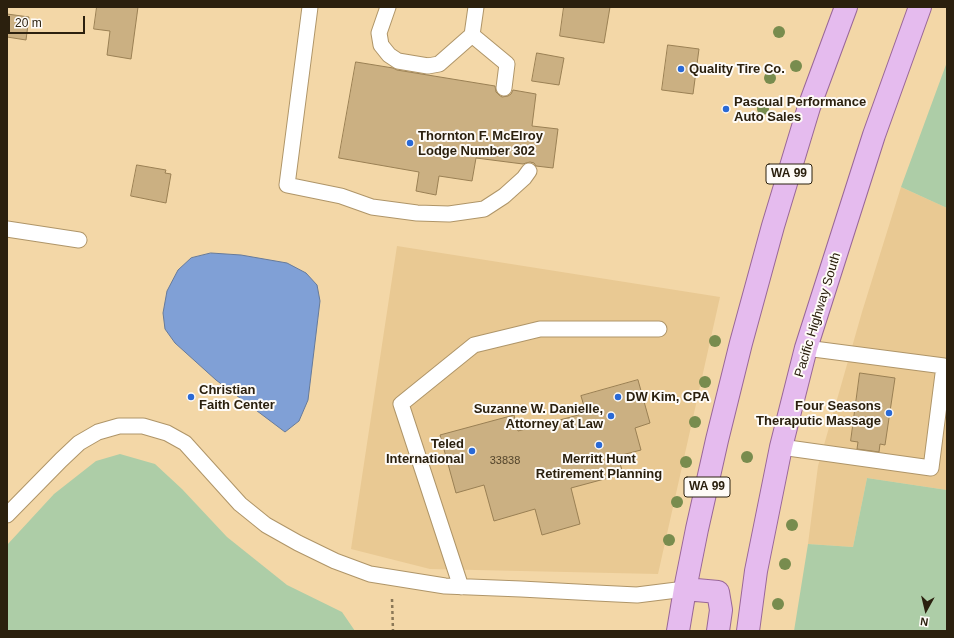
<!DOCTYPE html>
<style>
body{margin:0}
#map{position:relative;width:954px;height:638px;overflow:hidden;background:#f3d7a7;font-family:Arial,sans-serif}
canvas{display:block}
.frame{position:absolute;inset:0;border:8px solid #2b200e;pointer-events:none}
.north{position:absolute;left:906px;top:590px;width:40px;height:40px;-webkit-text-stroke:3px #fefbf7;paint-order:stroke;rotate:188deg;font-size:11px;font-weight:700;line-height:16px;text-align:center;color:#2b200e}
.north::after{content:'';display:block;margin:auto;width:14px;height:18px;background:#2b200e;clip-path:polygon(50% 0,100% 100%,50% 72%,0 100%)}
.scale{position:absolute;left:8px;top:16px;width:77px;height:18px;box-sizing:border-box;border:2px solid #2b200e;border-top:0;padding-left:5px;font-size:12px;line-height:14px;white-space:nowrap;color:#2b200e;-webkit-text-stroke:3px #fefbf7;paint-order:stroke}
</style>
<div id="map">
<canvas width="954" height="638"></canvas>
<div class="frame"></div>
<div class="north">N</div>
<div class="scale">20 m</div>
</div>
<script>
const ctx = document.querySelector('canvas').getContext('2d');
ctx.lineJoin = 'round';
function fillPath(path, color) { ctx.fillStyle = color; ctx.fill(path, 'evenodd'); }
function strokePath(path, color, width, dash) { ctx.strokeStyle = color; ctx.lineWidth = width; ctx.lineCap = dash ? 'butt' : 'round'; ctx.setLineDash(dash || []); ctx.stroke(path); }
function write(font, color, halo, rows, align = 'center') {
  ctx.font = font + ' Arial,sans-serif'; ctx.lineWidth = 4; ctx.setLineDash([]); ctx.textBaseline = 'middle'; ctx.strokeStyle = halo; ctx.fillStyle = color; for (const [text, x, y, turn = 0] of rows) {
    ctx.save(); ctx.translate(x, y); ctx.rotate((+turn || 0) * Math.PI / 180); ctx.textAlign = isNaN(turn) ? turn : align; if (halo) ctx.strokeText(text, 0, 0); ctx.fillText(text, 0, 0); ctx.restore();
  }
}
const built = new Path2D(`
 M901,187L947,208V490L867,478L853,547L808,544L818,466L862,312Z
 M397,246L720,297L658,574L430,569L351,549Z`);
const green = new Path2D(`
 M947,62V208L901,187Z
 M120,454L155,464L182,489L227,537L287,585L342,612L355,631H7V545L54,494L96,461Z
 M867,478L947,490V631H794L808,544L853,547Z`);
const water = new Path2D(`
 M211,253L241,255L287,263L306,273L317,285L320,301L308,400L299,421L285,432L216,380L175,343L165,329L163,313L167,291L178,270L191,258Z`);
const building = new Path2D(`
 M97,7H138L131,59L107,55L110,31L94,29Z
 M564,7H610L604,43L560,36Z
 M7,14L29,17L26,40L7,37Z
 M668,45L699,49L693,94L662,90Z
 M537,53L564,58L559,85L532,81Z
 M356,62L393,68L397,70L495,86L496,92L499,95L502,97L508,96L511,94L513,90L536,94L532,126L558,129L553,168L536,166L534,163L530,162L526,163L523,164L476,158L472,181L439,176L436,195L416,191L419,172L339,158Z
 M137,165L166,170L165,173L171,174L166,203L131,196Z
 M860,373L895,378L885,445L880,444L879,452L857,449L858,442L851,441Z
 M638,380L650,423L635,428L641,450L618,456L623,474L571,488L580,524L542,535L535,509L494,521L484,485L456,493L440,435L514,415L518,431L586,413L581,396Z`);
const path = new Path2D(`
 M392,599L393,631`);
const service = new Path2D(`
 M310,7L287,185L341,196L372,207L417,213L449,214L484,209L504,196L524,178L529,171
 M388,7L379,33L381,45L389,55L398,61L428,66L439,64L472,35L476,7
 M472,35L507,64L504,88
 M7,229L79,240
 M781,447L931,468L944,366L806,348
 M7,515L61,460L79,443L98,432L119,426H143L167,433L185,443L240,504L266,525L298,543L335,561L370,574L445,586L521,589L596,593L637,595L685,589
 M461,587L401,404L474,345L540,329H659`);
const primary = new Path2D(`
 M685,589L718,592L721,610L718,631
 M678,631L685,589L697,529L717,440L741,343L773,226L809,107L846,7
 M748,631L756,571L781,447L806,348L874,135L920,7`);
const trees = [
 [779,32],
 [796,66],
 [770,78],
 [763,109],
 [715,341],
 [705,382],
 [695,422],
 [747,457],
 [686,462],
 [677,502],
 [792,525],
 [669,540],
 [785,564],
 [778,604]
];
const markers = [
 [681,69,4,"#2969d6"],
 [726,109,4,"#2969d6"],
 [410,143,4,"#2969d6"],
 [191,397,4,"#2969d6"],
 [618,397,4,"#2969d6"],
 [889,413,4,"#2969d6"],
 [611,416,4,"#2969d6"],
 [599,445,4,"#2969d6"],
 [472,451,4,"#2969d6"]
];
const numberNames = [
 ["33838",505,461]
];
const shields = [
 [789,174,46],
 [707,487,46]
];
const shieldNames = [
 ["WA 99",789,174],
 ["WA 99",707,487]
];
const poiNames = [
 ["Quality Tire Co.",689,69],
 ["Pascual Performance",734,102],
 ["Auto Sales",734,117],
 ["Thornton F. McElroy",418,136],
 ["Lodge Number 302",418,151],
 ["Christian",199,390],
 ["Faith Center",199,405],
 ["DW Kim, CPA",626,397],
 ["Four Seasons",881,406,"right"],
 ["Theraputic Massage",881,421,"right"],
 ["Suzanne W. Danielle,",603,409,"right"],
 ["Attorney at Law",603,424,"right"],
 ["Teled",464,444,"right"],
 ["International",464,459,"right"],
 ["Merritt Hunt",599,459,"center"],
 ["Retirement Planning",599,474,"center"]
];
const streetNames = [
 ["Pacific Highway South",818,315,-73]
];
fillPath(built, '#e9c993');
fillPath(green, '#adcda7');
fillPath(water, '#80a0d6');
strokePath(water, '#667a9a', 1);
fillPath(building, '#cbb082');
strokePath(building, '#9a8054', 1);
strokePath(service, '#af9568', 17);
strokePath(primary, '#996798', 24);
strokePath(path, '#8b7857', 2.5, [3, 3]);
strokePath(service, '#fff', 15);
strokePath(primary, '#e5bbee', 22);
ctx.fillStyle = '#788c4e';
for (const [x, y] of trees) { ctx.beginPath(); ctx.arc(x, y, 6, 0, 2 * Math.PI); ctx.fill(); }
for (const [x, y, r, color] of markers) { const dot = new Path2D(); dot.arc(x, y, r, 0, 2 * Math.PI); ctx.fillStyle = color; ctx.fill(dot); strokePath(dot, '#fefbf7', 1.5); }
write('11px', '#53442b', null, numberNames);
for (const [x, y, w] of shields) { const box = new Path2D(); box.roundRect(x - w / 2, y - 10, w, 20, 3); ctx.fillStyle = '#fefbf7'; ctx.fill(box); strokePath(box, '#2b200e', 1); }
write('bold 12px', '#2b200e', null, shieldNames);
write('bold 13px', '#2b200e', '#fefbf7', poiNames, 'left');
write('13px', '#2b200e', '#fefbf7', streetNames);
</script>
